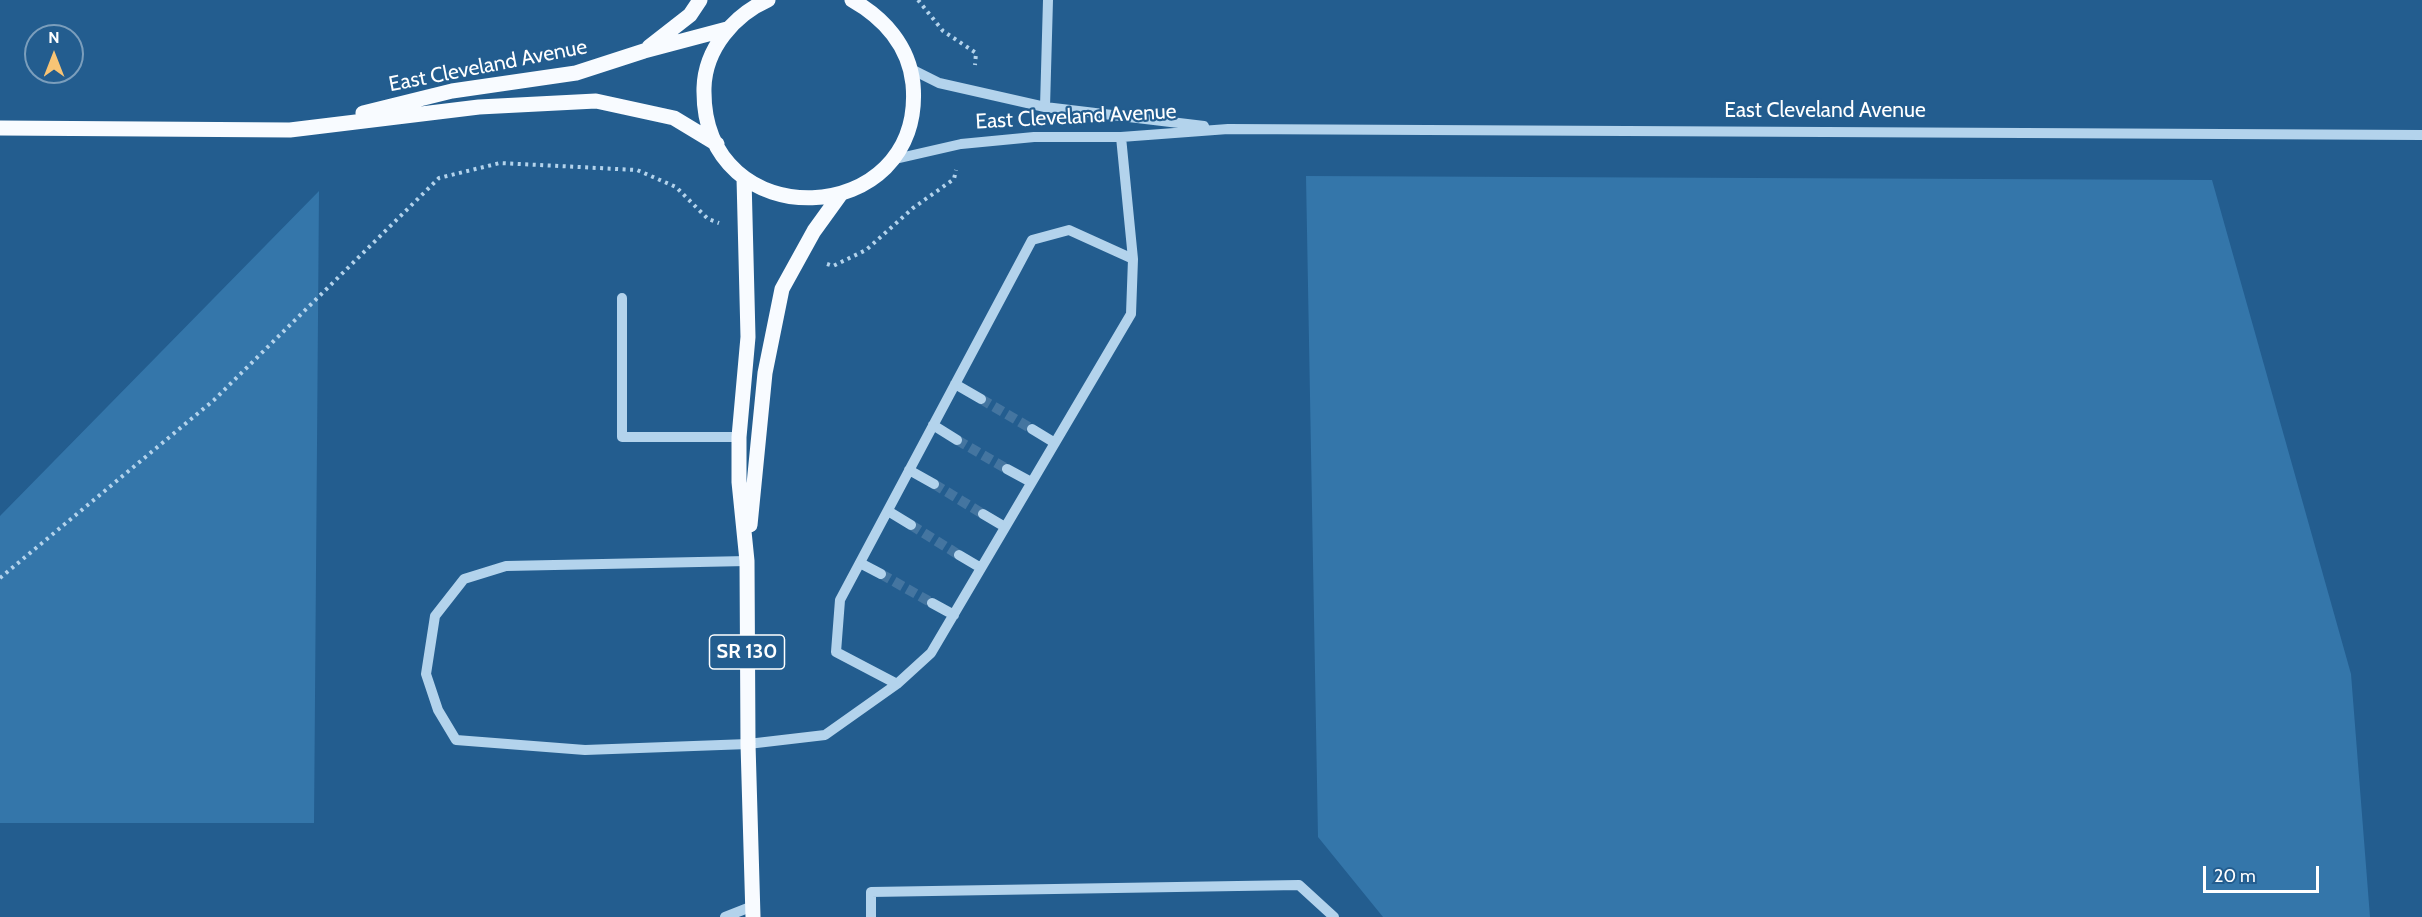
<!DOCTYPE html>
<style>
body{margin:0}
#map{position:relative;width:2422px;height:917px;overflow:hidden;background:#235d8f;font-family:Cabin,sans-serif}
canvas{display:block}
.north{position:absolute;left:24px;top:24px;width:60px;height:60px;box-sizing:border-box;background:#235d8f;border:2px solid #7b9ebc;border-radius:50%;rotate:0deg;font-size:16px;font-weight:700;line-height:24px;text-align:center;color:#fff}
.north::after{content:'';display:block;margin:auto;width:21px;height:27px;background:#f7c475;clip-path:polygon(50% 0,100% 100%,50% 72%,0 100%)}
.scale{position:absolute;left:2203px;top:866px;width:116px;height:27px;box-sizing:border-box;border:3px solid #fff;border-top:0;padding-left:8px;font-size:18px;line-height:21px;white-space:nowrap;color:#fff;-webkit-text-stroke:4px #235d8f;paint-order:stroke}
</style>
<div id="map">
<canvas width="2422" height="917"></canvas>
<div class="north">N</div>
<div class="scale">20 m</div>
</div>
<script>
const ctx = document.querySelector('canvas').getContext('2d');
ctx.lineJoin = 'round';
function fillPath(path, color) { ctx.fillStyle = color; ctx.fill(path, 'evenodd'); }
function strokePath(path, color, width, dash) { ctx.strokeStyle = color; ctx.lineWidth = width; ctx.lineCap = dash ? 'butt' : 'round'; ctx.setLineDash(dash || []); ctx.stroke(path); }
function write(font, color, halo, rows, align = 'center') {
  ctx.font = font + ' Cabin,sans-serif'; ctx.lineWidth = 4.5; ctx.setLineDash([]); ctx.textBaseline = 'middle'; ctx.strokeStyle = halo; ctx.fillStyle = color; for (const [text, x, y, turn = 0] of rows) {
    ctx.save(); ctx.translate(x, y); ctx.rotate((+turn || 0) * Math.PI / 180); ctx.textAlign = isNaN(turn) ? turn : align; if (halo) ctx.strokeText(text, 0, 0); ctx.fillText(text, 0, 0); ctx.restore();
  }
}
const green = new Path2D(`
 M1306,176L2212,180L2351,674L2370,917H1383L1318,837Z
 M319,191L314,823H0V516Z`);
const minorTunnel = new Path2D(`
 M981,399L1032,429
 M957,440L1007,469
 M934,484L983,514
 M911,525L959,555
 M881,574L932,603`);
const path = new Path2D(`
 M918,0L943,31L976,53L975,65
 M827,264L833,266L866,250L913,208L954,179L956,170
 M0,578L214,400L439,178L500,163L637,170L676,187L708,219L719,223`);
const minor = new Path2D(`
 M911,69L939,83L1045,107L1204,126
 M1045,107L1048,0
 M891,160L961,144L1034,137H1121L1228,129L2422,135
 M622,298V437H739
 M955,384L981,399
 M933,425L957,440
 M1032,429L1055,443
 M1007,469L1031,482
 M909,470L934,484
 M888,511L911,525
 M983,514L1005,527
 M959,555L981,568
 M747,561L506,566L464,579L435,616L426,674L438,710L456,740L585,750L748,744L825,735L897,684L931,653L1131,314L1133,259L1121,137
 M860,563L881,574
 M932,603L954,615
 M897,684L836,652L840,600L1032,240L1069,230L1133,259
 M725,917L753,906
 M871,917V892L1299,885L1334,917`);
const major = new Path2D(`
 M768,0C734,15 705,49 704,88C701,240 926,230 913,84C909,46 884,18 852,0
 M649,47L690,15L700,0
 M363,113L452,91L576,73L644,51L727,29
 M0,128L290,130L479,107L596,101L674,118L717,144
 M744,178L748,337L739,437V482L747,561L748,744L753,917
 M750,525L765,373L782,289L814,231L840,195`);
const shields = [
 [747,652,75]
];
const shieldNames = [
 ["SR 130",747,652]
];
const streetNames = [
 ["East Cleveland Avenue",488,66,-11],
 ["East Cleveland Avenue",1825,111],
 ["East Cleveland Avenue",1076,117,-3]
];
fillPath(green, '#3476aa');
strokePath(minorTunnel, '#4475a0', 10, [10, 5]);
strokePath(path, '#b3d3ec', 4, [3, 4.5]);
strokePath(minor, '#b3d3ec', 10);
strokePath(major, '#f8fbff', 15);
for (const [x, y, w] of shields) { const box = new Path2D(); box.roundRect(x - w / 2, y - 17, w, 34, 4.5); ctx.fillStyle = '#235d8f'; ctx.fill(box); strokePath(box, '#fff', 1.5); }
write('bold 20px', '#fff', null, shieldNames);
write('21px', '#fff', '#235d8f', streetNames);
</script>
